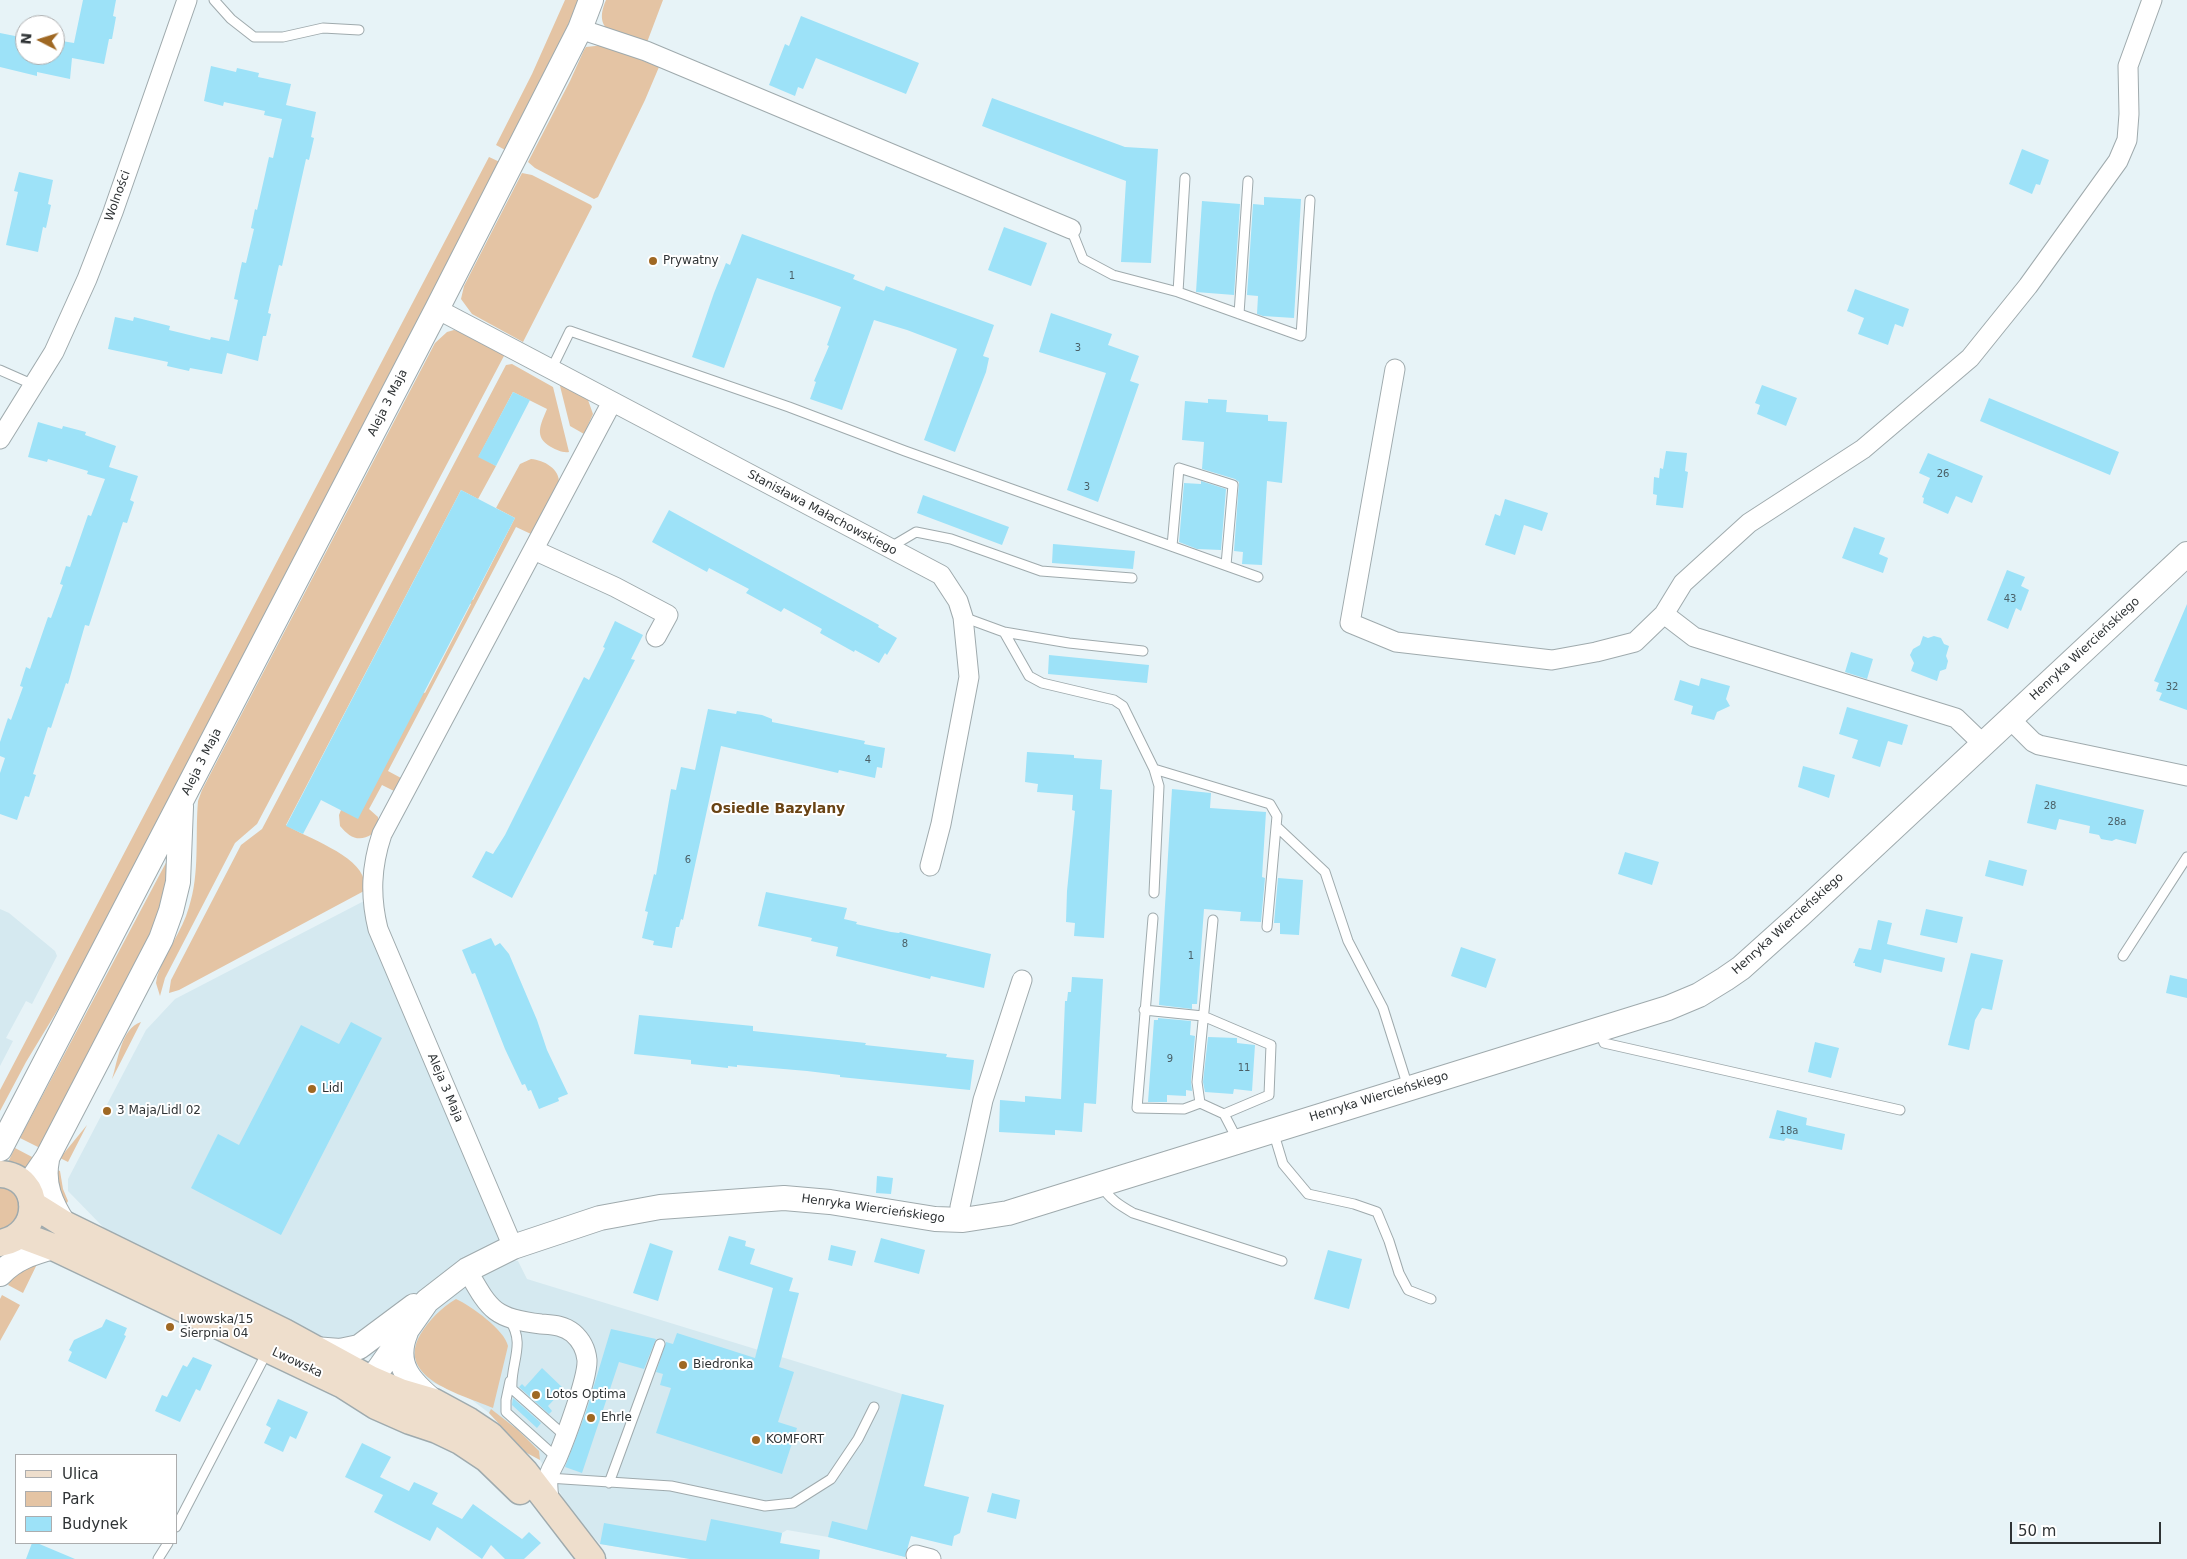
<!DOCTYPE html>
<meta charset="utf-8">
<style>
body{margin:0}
#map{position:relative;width:2187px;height:1559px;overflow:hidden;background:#e7f3f7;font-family:"DejaVu Sans",sans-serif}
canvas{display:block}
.legend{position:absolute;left:15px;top:1454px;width:162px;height:90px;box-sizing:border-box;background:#fff;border:1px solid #acadae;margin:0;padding:6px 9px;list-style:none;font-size:15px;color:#2f3335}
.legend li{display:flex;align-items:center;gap:10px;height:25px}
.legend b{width:25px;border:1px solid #acadae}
.north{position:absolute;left:15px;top:15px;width:50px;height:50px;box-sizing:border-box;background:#fff;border:1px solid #acadae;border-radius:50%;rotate:275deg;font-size:14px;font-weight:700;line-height:20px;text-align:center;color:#2f3335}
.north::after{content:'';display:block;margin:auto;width:18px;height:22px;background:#9f6823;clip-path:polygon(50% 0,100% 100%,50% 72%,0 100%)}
.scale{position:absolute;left:2010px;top:1522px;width:151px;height:22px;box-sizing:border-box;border:2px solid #2f3335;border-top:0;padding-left:6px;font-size:15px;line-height:18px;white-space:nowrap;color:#2f3335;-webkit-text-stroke:4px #fff;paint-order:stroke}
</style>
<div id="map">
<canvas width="2187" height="1559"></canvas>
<ul class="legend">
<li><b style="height:6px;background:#eedecc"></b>Ulica</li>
<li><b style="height:14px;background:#e4c4a4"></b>Park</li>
<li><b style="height:14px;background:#9de2f8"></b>Budynek</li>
</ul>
<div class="north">N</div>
<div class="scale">50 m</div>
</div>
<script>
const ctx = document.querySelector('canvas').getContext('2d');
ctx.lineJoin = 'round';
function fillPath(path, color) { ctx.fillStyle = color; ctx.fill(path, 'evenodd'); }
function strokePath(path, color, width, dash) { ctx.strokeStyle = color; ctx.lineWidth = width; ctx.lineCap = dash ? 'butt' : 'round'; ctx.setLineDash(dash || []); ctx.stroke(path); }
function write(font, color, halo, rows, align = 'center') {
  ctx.font = font + ' "DejaVu Sans",sans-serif'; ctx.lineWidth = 4; ctx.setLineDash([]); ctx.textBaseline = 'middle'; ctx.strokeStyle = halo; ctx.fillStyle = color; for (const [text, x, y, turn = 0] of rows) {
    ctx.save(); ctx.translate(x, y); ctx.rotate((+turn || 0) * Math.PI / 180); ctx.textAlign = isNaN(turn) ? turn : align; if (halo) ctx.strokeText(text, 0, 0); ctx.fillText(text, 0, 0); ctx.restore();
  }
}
const built = new Path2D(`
 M364,901L509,1260L518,1261L527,1279L902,1394L944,1405L905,1557L828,1537L787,1530L782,1533L777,1559H690L600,1544L575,1517L540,1460L525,1452L489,1413L472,1400L465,1396L281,1319L106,1230L68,1191V1179L146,1030L175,999Z
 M0,909L9,913L55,951L57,956L32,1004L26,1001L6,1038L13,1041L0,1066Z`);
const green = new Path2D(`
 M565,0H580L507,151L496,145L532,74Z
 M606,0H663L646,45C620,36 591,34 606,0Z
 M604,45L659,67L645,100L598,197L594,199L535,168L528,162L570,81L584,50L586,47Z
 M489,157L502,163L83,968L26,1062L0,1111V1090Z
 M522,173L532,175L591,205L592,207L523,342L472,314L461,299L464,286Z
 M454,330L462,332L505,354L257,824L235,843L165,978L160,996L156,983L157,977C165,952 182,932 189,907C200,873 195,837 198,801L202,790L435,343L447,332Z
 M512,364L553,387L569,452C562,453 557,450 551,447C533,437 541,424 547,409L513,392L479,456L496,466L478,499L461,490L286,825C305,837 359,855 364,880C365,883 364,888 364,891L179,990L169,993L171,980L241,845L262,829L506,365Z
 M559,382L588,400L593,414L584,434L570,426Z
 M531,459C544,460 560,469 559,483L531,534L516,527L388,771L401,778L394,791L382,785L369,809L378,817V822L372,834C359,843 349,837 340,826L339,815L341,810L407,684L425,693L471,604L453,595L455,590L473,600L515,518L496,508L520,464Z
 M169,857L172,858L160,916L40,1148L20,1138Z
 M141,1022L112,1079C118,1061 121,1028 141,1022Z
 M87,1125L68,1162L60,1158Z
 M15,1148L34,1158L28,1172L18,1165L8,1162Z
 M55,1169L60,1171L63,1189L68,1201L64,1208Z
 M0,1185L14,1191L21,1205L18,1221L0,1232Z
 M39,1260L23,1293L8,1285L16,1272Z
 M2,1295L20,1305L0,1341V1299Z
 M456,1299C471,1306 505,1330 508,1346L493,1408C464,1395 395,1379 420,1335C429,1320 441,1308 456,1299Z
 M491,1409L518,1430L539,1451L540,1460L525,1452L489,1413Z`);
const building = new Path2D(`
 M83,0H116L113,16L116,17L112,39H109L104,64L72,58L70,79L37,72V76L0,67V33L25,38V55H55L56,40L74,43Z
 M801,16L919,63L906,94L816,58L803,89L798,87L795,96L769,85L785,44L789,46Z
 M211,66L236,72L237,68L259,73L258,77L291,84L286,105L316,112L311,137L314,138L309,160L306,159L282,266L279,265L268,313L271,314L266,336H263L258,361L227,353L222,374L190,368L189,371L167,366L168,362L108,349L115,317L133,321L134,317L170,326L169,330L210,340L211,337L229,341L238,300L234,299L242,262L246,263L254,229L251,228L255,209L257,210L269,157L273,158L282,119L264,115L265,111L224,102L223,106L204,101Z
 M992,98L1125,147L1158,149L1151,263L1121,262L1126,181L982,126Z
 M2022,149L2049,160L2040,185L2036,184L2032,194L2009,184Z
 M19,172L53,180L48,204L51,205L46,228L43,227L38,252L6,245L18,192L14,191Z
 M1264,197L1301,199L1294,318L1263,316L1257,314L1258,296L1247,295L1253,204L1264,205Z
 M1202,201L1240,204L1234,295L1196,292Z
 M1004,227L1047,243L1031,286L988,270Z
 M742,234L855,275L853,279L884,291L886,286L994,325L983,356L989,358L986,372L955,452L924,440L957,349L907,330L874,320L842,410L810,399L816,382L814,381L829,346L827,345L841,307L816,298L757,278L724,368L692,357L714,293L726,263L730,265Z
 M1855,289L1909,309L1903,327L1895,324L1888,345L1858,334L1864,318L1847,311Z
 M1051,313L1112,334L1108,345L1139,356L1130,381L1139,384L1098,502L1067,490L1106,373L1039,352Z
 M1762,385L1797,398L1786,426L1757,414L1760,405L1755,403Z
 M513,392L530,400L496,466L478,457Z
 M1989,398L2119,452L2110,475L1980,421Z
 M1208,399L1227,400L1226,412L1268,415V421L1287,422L1282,483L1267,481L1262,565L1242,564L1243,552L1234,551L1239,482L1235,479L1202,469L1204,442L1182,440L1185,401L1208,403Z
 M38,422L62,429L63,426L86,432L85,435L116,446L109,467L138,476L130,500L134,502L127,523L123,522L89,626L85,625L68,684L66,683L51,728L48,727L33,774L36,775L29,797L25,796L17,820L0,814V773L5,758L0,756V742L8,718L11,720L23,687L20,686L26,667L30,669L48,617L51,618L63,585L60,584L66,566L70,567L88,515L91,516L105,479L87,474L88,471L48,459L47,462L28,457Z
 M1666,451L1687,453L1685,471L1688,472L1683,508L1656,505L1657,495L1653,494L1654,477L1659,478L1660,468L1663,469Z
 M1928,453L1983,476L1972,503L1956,496L1948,514L1923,503L1924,498L1922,497L1930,478L1919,473Z
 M1201,481L1226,489L1221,550L1197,549L1179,542L1184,483L1201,484Z
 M461,490L515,518L358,819L321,800L303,834L286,826Z
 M923,495L1009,527L1002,545L917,513Z
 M1505,499L1548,513L1542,531L1524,525L1515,555L1485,545L1495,514L1500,516Z
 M669,510L879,625L878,627L897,638L887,655L885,653L879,663L855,650L854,652L820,633L822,629L784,608L781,612L746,593L749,589L709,568L707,572L652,542Z
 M1854,527L1885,538L1879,554L1888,558L1883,573L1842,558Z
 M1053,544L1135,551L1133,569L1052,563Z
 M2007,570L2025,577L2021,586L2029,590L2021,611L2016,608L2008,629L1987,620Z
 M2187,604V710L2159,700L2162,693L2156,691L2159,683L2154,681Z
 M615,621L643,635L631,659L635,660L512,898L472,877L486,851L493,854L505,835L584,677L589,680L605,648L603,647Z
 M1923,636L1928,638L1934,636L1941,638L1944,644L1949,646L1946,656L1948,661L1946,669L1940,671L1937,681L1911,671L1914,663L1910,655L1913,649L1920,645Z
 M1851,652L1873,659L1867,679L1845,672Z
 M1049,655L1149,665L1147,683L1048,674Z
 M1701,678L1730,686L1726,699L1730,706L1717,712L1714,720L1691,714L1693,706L1674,700L1680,680L1699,686Z
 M1847,707L1908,725L1902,745L1888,741L1880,767L1852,758L1858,740L1839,734Z
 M708,709L736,714L737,711L762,715L772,719V722L865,741L864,744L885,748L882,768L877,767L875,778L839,770L838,773L721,746L683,920L681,919L679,927H676L672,948L653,945L654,941L642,938L648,912L645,911L654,874L656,875L671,789L676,790L681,767L695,770Z
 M1027,752L1074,755V758L1102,760L1100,789L1112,790L1104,938L1074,936L1075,923L1066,922L1067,891L1075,811L1072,810L1073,795L1037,792L1038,784L1025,782Z
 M1803,766L1835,775L1829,798L1798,787Z
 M2036,784L2144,810L2136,844L2116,839L2112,841L2101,839L2099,835L2089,833L2090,826L2059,819L2056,830L2027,823Z
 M1172,789L1211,793L1210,808L1266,812L1262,877L1265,878L1261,922L1240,921L1241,912L1204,909L1197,1004H1192V1009L1159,1005Z
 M1625,852L1659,862L1652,885L1618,874Z
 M1989,860L2027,870L2023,886L1985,876Z
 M1278,878L1303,880L1299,935L1280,934V923H1274Z
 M766,892L847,908L844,919L857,922L856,924L891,932L899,933L900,932L991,954L984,988L931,976L930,979L836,956L838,947L811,941L812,938L758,926Z
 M1926,909L1963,917L1957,943L1920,935Z
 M1878,920L1892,923L1887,944L1945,958L1942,972L1884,959L1881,973L1855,966V963H1853L1859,948L1871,950Z
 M491,938L495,946L500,943L509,954L537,1020L547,1050L568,1094L558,1098L559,1101L539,1109L531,1090L528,1091L525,1084L522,1085L505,1049L475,973L472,974L462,950Z
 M1461,947L1496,959L1486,988L1451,976Z
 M1971,953L2003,960L1992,1010L1982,1008L1975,1020L1969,1050L1948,1045Z
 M2170,975L2187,979V998L2166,993Z
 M1072,977L1103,979L1096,1104L1084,1103L1082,1132L1055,1130V1135L999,1132L1000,1100L1025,1102V1096L1061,1099L1065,1001H1067L1068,992H1071Z
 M639,1015L753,1026V1031L866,1043L865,1045L947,1054L946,1057L974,1060L970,1090L840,1077V1075L807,1071L737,1065V1067L728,1066V1068L691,1064V1060L634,1054Z
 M1158,1018L1191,1021L1190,1035L1195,1036L1191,1081L1192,1091L1186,1090V1096L1167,1095V1102H1148L1154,1020H1158Z
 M351,1022L382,1038L281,1235L191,1188L218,1134L239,1145L301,1025L339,1044Z
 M1208,1037L1237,1038V1043L1255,1045L1252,1091L1234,1089L1233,1094L1205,1092L1203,1082Z
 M1815,1042L1839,1048L1831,1078L1808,1072Z
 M1777,1110L1807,1118L1806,1125L1845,1134L1842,1150L1786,1138L1784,1141L1769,1138Z
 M877,1176L893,1178L891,1194L876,1193Z
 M729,1236L746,1241L745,1246L755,1249L750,1264L793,1278L789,1291L799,1293L779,1367L794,1372L778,1422L797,1428L782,1474L656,1433L671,1388L660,1385L663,1374L656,1372L666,1342L673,1344L677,1333L755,1358L773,1288L718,1270Z
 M881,1238L925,1250L919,1274L874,1262Z
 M650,1243L673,1251L658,1301L633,1293Z
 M831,1245L856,1251L852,1266L828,1260Z
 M1328,1250L1362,1259L1349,1309L1314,1299Z
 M106,1319L127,1328L124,1335L126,1336L106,1379L68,1361L72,1352L69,1350L74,1340L102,1327Z
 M611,1329L656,1339L644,1369L619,1362L582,1473L565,1467L586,1412Z
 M193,1357L212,1365L200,1391L196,1389L180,1422L155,1411L162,1395L167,1397L183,1365L187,1367Z
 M542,1368L564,1389L548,1406L552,1411L549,1414L519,1387L522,1384L525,1387Z
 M902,1394L944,1405L924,1486L969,1497L960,1533L954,1536L952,1546L911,1536L905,1557L828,1537L832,1521L867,1530Z
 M513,1398L541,1423L537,1428L512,1405Z
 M278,1399L308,1412L296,1439L290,1436L283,1452L264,1443L271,1428L266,1425Z
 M362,1443L391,1457L380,1477L409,1491L414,1482L438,1493L432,1504L462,1519L473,1504L522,1539L529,1532L541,1543L524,1559H505L491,1545L482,1559L437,1527L430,1541L374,1512L383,1495L345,1477Z
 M992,1493L1020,1500L1016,1519L987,1512Z
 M711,1519L782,1533L780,1543L820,1550L819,1559H690L600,1544L604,1523L706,1541Z
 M32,1543H37L75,1559H26Z`);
const service = new Path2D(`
 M214,0L231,19L254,37H283L323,28L359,30
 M1071,229L1083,259L1113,275L1178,292L1301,336L1310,200
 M1178,292L1185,178
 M1239,314L1248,181
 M0,370L34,385
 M551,370L570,331L789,407L905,451L1258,577
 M1172,546L1179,468L1233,485L1226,565
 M889,548L916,532L951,539L1041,571L1132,578
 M963,617L1004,632L1029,676L1042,683L1114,700L1123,706L1154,769L1270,804L1277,816L1267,927
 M1004,632L1069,643L1143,651
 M1154,769L1159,786L1154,893
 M1276,826L1325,872L1348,941L1383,1008L1408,1087
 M1153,918L1137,1108L1184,1109L1200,1103
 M1213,920L1197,1082L1200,1103L1224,1114L1238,1141
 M2123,956L2187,857
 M1144,1010L1203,1016L1271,1045L1269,1095L1224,1114
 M1600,1031L1604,1043L1900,1110
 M1273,1131L1283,1164L1308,1194L1354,1204L1377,1212L1389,1241L1399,1273L1408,1290L1431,1299
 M1102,1186C1109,1199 1121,1206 1133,1213L1282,1261
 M510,1321C526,1344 510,1364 512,1389L565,1436
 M510,1381L506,1400V1412L557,1458
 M548,1478L671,1486L765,1506L793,1503L831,1479L858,1439L874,1407
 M609,1483L660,1344
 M176,1527L267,1352
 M158,1559L168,1543`);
const minor = new Path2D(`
 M580,29L646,51L1071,229
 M437,309L941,575L958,601L963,617L969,677L941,824L930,866
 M1395,369L1350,623L1396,642L1552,660L1596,652L1635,642L1664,614L1683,583L1749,523L1863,449L1970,358L2028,286L2118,161L2127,140L2129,114L2128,66L2152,0
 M0,439L54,352L87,279L113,212L187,0
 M534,550L615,587L668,615L656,637
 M1664,614L1694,637L1956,718L1983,744
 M2010,719L2033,742L2039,745L2187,776
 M963,1220L960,1207L983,1100L1022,980
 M513,1247L378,929C370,896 371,867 382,834L612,402
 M467,1270C490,1310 493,1318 541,1324C553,1325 563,1325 573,1333C581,1340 586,1350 587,1360C588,1378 565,1439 557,1458C554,1465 549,1472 548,1479C547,1488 549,1497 550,1506
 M916,1555L931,1559`);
const tertiary = new Path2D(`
 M0,1149L437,309L580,29L591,0
 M47,1160C42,1184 51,1204 64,1224
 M30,1196L36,1174L47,1158L161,939L171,911L178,882L181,807
 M0,1274C15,1258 32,1253 53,1247
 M406,1332C392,1365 411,1383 434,1402
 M314,1349L340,1351L359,1347L414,1306
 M358,1392L379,1369L427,1301L467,1270L513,1247L600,1218L660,1207L784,1198L830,1202L935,1219L963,1220L1008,1213L1668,1008L1699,995L1725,979L1741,968L1800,915L2187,554`);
const secondary = new Path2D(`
 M0,1174C43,1176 43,1236 0,1243
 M32,1204L64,1224L284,1332L370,1379L400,1392L434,1402L469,1421L490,1435L525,1472L592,1559
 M21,1235L53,1247L343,1385L376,1406L410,1421L437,1430L460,1441L487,1459L520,1491`);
const markers = [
 [653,261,5,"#9f6823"],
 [312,1089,5,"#9f6823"],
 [107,1111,5,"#9f6823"],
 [170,1327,5,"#9f6823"],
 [683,1365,5,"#9f6823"],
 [536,1395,5,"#9f6823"],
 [591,1418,5,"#9f6823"],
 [756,1440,5,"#9f6823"]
];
const numberNames = [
 ["1",792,276],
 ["3",1078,348],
 ["26",1943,474],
 ["3",1087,487],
 ["43",2010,599],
 ["32",2172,687],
 ["4",868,760],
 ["28",2050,806],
 ["28a",2117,822],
 ["6",688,860],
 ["8",905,944],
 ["1",1191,956],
 ["9",1170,1059],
 ["11",1244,1068],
 ["18a",1789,1131]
];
const streetNames = [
 ["Wolności",118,196,-70],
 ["Aleja 3 Maja",388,403,-63],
 ["Stanisława Małachowskiego",822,513,28],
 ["Henryka Wiercieńskiego",2085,649,-43],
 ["Aleja 3 Maja",202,762,-63],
 ["Henryka Wiercieńskiego",1788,924,-42],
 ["Aleja 3 Maja",445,1088,67],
 ["Henryka Wiercieńskiego",1379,1097,-17],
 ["Henryka Wiercieńskiego",873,1209,8],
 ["Lwowska",297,1363,25]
];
const poiNames = [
 ["Prywatny",663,261],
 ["Lidl",322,1089],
 ["3 Maja/Lidl 02",117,1111],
 ["Lwowska/15",180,1320],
 ["Sierpnia 04",180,1334],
 ["Biedronka",693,1365],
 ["Lotos Optima",546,1395],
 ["Ehrle",601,1418],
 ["KOMFORT",766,1440]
];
const neighbourhoodNames = [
 ["Osiedle Bazylany",778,809]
];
fillPath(built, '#d5e9f0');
fillPath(green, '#e4c4a4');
fillPath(building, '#9de2f8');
strokePath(service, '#9faaad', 11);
strokePath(minor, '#9faaad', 21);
strokePath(tertiary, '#9faaad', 26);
strokePath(secondary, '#9faaad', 29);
strokePath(service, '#fff', 9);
strokePath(minor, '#fff', 19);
strokePath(tertiary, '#fff', 24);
strokePath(secondary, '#eedecc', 26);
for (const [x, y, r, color] of markers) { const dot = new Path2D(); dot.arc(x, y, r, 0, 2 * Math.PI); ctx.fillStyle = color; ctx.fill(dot); strokePath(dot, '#fff', 2); }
write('10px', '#4a5f66', null, numberNames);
write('12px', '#2f3335', '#fff', streetNames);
write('12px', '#2f3335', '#fff', poiNames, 'left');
write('bold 14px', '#694314', '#fff', neighbourhoodNames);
</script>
